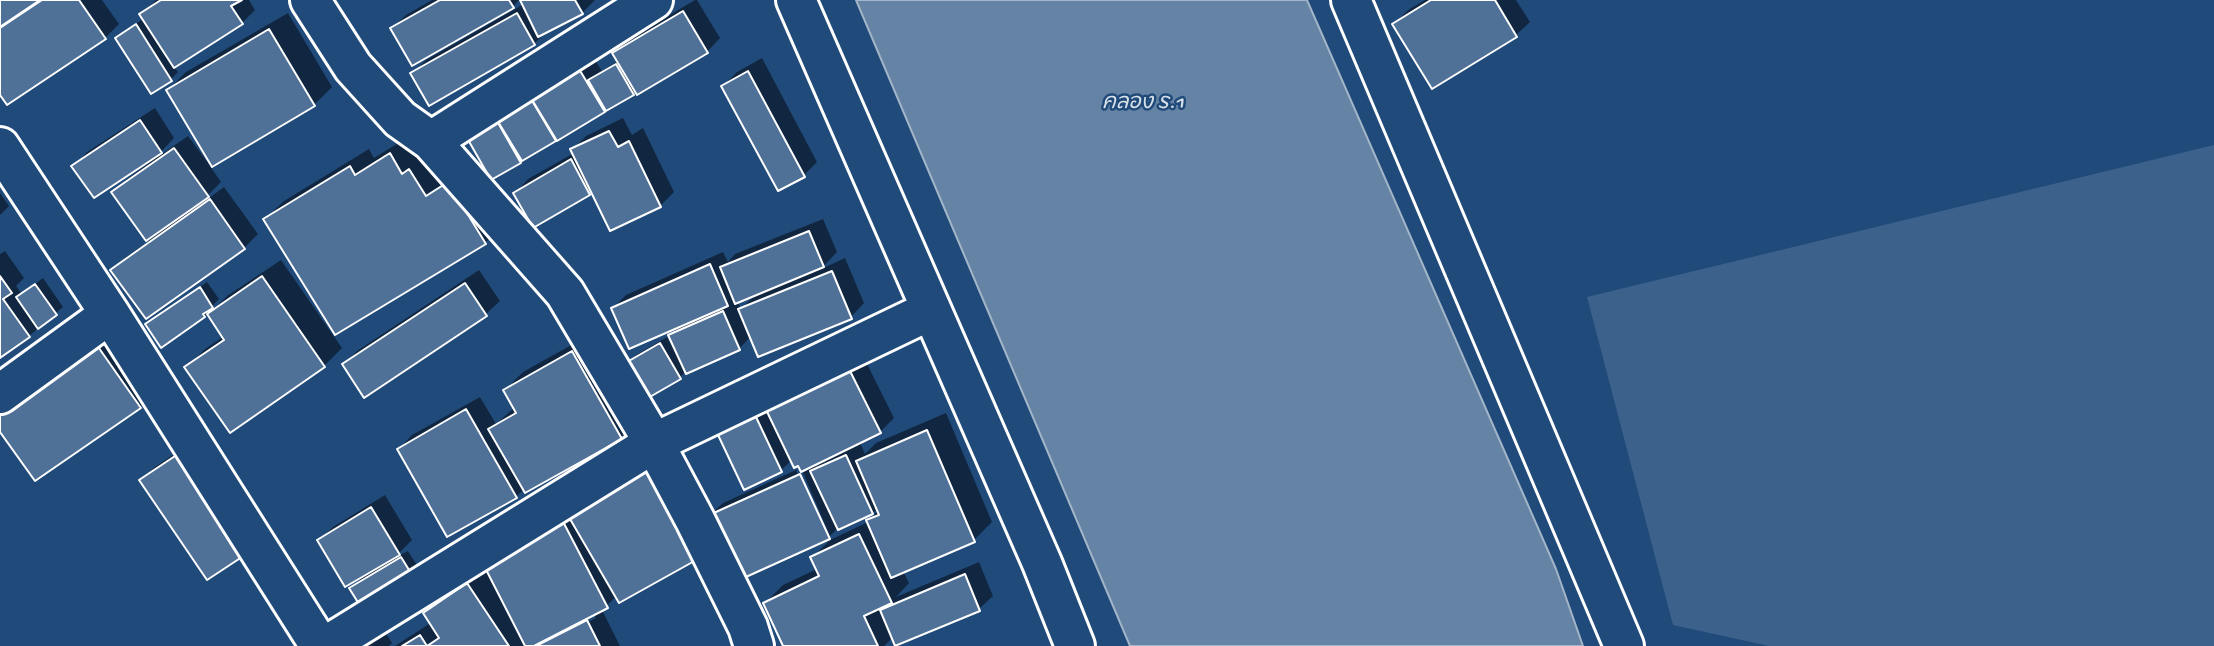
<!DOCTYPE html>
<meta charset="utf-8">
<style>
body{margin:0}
canvas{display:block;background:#1f4a7a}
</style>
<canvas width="2214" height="646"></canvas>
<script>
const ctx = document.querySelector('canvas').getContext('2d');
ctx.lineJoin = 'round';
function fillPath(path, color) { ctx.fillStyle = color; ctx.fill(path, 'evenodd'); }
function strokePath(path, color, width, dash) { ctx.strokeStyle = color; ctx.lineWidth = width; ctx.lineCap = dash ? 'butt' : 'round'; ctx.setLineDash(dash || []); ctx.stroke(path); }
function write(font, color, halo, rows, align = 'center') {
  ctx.font = font + ' "Gochi Hand","Playpen Sans Thai",sans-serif'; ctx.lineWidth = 5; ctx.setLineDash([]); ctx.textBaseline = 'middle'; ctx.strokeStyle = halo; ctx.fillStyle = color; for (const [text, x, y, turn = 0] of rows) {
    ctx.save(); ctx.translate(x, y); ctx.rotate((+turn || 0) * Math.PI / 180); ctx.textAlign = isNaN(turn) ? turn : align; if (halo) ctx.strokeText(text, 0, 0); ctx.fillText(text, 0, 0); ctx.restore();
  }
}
const green = new Path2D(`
 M2214,145V646H1769L1673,625L1587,297Z`);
const water = new Path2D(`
 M856,0H1307L1556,569L1583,646H1130Z`);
const shadow = new Path2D(`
 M0,0H102L119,24L105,38L7,103L0,92Z
 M156,0H249L255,10L242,23L173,66L178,72L171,79L117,38L144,18L142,14Z
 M432,0H519L509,11L392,28L406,15Z
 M522,0H595L582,13L548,30L534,44L412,74L426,60L524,4Z
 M695,0H697L720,38L707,52L636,90L492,178L469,139L593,57L602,71L618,61L614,54L627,40Z
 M1425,0H1516L1530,22L1516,35L1433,86L1394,24L1408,10Z
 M288,13L332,87L314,105L210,166L221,182L204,199L205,201L224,187L258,234L244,248L113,270L126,257L149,241L114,192L127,179L146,165L145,162L74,166L87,152L155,108L174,138L158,155L159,156L188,136L209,164L211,163L168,90L186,72Z
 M762,58L817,162L804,175L723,86L737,72Z
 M623,118L632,135L643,128L674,192L660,206L592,190L533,225L515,193L528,179L574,153L572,150L586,136Z
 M408,137L503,225L485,243L265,219L284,201L369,149L374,158Z
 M0,193L9,206L0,215Z
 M823,219L837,252L821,269L845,258L864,303L851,317L751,336L739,349L685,372L680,377L629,362L636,355L667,337L672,346L675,345L671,335L682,324L613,308L626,295L723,252L728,262L735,254ZM758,292L741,309L737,301Z
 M5,251L24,278L16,286L22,294L43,278L63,307L29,336L0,356V254Z
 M281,260L342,348L324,366L187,367L205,349L224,336L208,313L204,316L147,324L207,282L219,299L210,308L212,311L227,296Z
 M479,270L500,301L486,314L365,395L344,364L357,351Z
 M113,324L158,389L140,407L0,429Z
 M591,334L639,419L621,437L524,489L516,497L399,449L412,435L480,397L496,424L515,407L505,390L523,372Z
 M856,342L894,418L880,432L860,442L865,454L876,443L946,413L992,522L974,540L903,571L909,583L896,597L979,562L993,596L979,609L893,637L884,646H785L765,603L783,585L817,569L812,558L830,540L868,522L878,510L837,529L829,537L709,516L723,503L796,470L825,534H829L801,468L792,460L781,470L745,488L712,418ZM825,459L816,467L814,463Z
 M192,442L207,578L141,480L155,467Z
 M385,495L412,540L394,558L408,551L425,578L351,588L364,576L319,540L333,527Z
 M577,495L617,596L602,610L620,646H395L432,622L426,613L444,595ZM594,615L596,618L546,643V639Z
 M375,616L392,643L389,646H335Z`);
const building = new Path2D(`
 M0,0H40L0,27Z
 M42,0H79L106,39L7,105L0,95V28Z
 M161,0H242L231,6L243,24L174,68L139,14Z
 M440,0H509L514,8L412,66L390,28Z
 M520,0H575L583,14L538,37Z
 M1431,0H1495L1517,37L1432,89L1392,24Z
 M683,11L708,53L637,95L612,53Z
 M517,13L535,45L429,106L410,73Z
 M136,24L172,81L151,94L115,38Z
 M269,29L315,106L212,167L166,90Z
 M616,64L634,95L606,111L588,80Z
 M579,69L605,112L557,141L531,98Z
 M748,71L805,177L778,191L721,86Z
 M531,99L556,141L522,161L497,120Z
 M140,120L162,153L94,198L71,166Z
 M497,121L521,163L491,180L467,138Z
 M609,131L618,147L629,141L661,207L610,231L570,149Z
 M174,148L209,197L146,241L111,192Z
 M390,153L402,174L409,169L426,196L448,182L486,244L335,335L263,219L350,166L355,175Z
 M571,159L590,195L533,228L513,193Z
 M210,199L245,249L146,319L110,270Z
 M809,231L824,267L735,304L720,267Z
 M710,264L728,306L629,349L611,308Z
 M832,271L852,319L758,357L738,309Z
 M0,276L12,293L3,299L30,337L0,358Z
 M262,276L325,367L230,433L184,367L224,340L207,314Z
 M465,283L487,316L364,398L342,364Z
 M35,284L57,315L38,329L16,297Z
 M200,287L213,308L203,314L205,317L161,348L145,324Z
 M723,311L740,350L686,374L668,335Z
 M94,341L141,408L35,481L0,432V406Z
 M660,343L681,379L648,398L627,362Z
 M572,351L622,439L525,493L488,429L516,413L503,390Z
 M842,355L881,433L801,472L798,466L794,468L759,395Z
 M748,400L782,472L744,490L710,418Z
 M466,409L517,498L447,537L397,449Z
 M927,430L975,542L891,578L866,520L879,515L856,461Z
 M178,454L245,555L207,580L139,480Z
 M846,455L873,514L838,530L810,471Z
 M642,462L698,559L619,603L563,507Z
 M800,474L830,539L737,581L707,516Z
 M371,507L400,555L345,587L317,540Z
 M558,512L608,608L534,646H525L478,554Z
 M859,534L892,603L864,616L878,646H783L763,603L819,576L810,557Z
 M401,557L419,586L367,617L349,588Z
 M965,574L980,611L895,646L880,610Z
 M467,583L509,646H402L420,635L427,646L439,638L423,613Z
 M587,620L600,646H536Z`);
const minor = new Path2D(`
 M310,0L353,67L400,119L431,141L565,293L654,443L695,520L748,627L754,646
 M796,0L1042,563L1075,646
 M1351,0L1624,646
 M431,141L653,0
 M0,147L110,314L320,646
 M0,394L110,314
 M326,646L654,443L931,310`);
const waterNames = [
 ["คลอง ร.1",1143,105]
];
fillPath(green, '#3c618b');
fillPath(water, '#6583a4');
strokePath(water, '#a3b5c8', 2);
fillPath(shadow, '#0007');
fillPath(building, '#507197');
strokePath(building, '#fff', 2);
strokePath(minor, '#fff', 44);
strokePath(minor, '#1f4a7a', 38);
write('italic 21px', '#d8e0e8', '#1f4a7a', waterNames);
</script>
